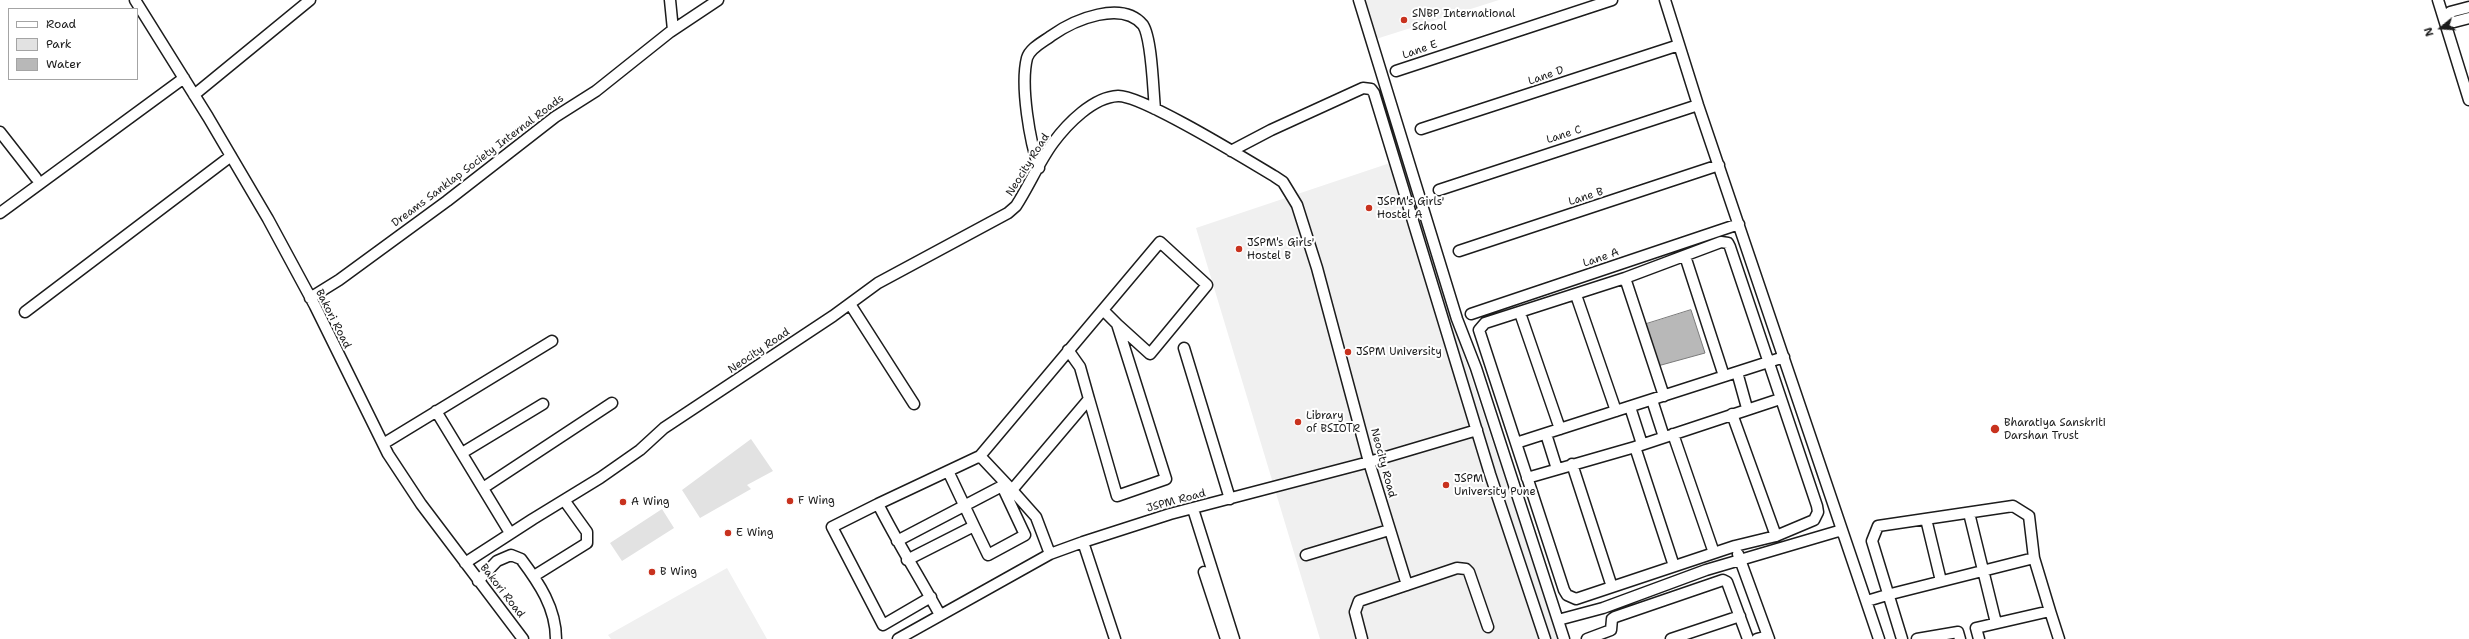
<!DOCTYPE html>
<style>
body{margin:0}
#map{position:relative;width:2469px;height:639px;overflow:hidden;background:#fff;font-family:"Shantell Sans",sans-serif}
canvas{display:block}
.legend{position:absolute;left:8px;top:8px;width:130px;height:72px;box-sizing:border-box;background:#fff;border:1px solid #a4a4a4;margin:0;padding:5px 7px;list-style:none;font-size:12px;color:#1c1c1c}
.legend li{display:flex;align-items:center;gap:8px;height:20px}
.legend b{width:20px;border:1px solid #a4a4a4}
.north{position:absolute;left:2421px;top:8px;width:40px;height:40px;-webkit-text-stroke:3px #fff;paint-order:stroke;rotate:252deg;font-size:11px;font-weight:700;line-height:16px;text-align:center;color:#1c1c1c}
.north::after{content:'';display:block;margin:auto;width:14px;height:18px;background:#1c1c1c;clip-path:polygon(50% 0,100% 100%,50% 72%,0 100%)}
</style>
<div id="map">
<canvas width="2469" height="639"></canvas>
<ul class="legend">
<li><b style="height:5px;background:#fff"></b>Road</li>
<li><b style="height:11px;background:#e2e2e2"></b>Park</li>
<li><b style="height:11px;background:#b8b8b8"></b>Water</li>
</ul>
<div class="north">N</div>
</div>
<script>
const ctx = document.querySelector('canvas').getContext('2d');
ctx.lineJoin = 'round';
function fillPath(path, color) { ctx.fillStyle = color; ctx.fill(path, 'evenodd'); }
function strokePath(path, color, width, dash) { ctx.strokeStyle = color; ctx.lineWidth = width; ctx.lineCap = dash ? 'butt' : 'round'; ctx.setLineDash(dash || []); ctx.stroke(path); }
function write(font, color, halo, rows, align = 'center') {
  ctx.font = font + ' "Shantell Sans",sans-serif'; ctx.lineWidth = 4; ctx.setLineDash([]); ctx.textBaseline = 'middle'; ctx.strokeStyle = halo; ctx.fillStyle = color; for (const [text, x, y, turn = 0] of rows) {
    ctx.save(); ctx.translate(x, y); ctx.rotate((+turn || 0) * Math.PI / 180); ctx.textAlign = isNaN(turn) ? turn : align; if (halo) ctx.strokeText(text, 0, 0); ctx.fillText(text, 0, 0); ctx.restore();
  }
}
const built = new Path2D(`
 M1363,0H1499L1376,39Z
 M1399,160L1558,639H1320L1196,228Z
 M727,568L767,639H611L608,635Z`);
const green = new Path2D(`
 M751,439L773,471L747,485L751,489L700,518L682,490Z
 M662,509L674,528L622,561L610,543Z`);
const water = new Path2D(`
 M1691,310L1705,353L1654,367L1640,326Z`);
const minor = new Path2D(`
 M135,0L208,117L268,219L315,306L388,454L421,504L523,639
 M670,0L673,30
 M1359,0L1457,319L1476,368L1564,639
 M1665,0L1698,105L1879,639
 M2438,0L2469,100
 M2469,7L2450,12L2447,18L2454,22L2469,18
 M1396,71L1612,0
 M194,95L310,0
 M1421,129L1679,45
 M0,132L36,178
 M1231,151L1271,130L1363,88L1371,89L1374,93L1490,474L1545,639
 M1039,168C1030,142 1020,86 1027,58C1030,48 1043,42 1051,36C1075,19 1122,0 1143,25C1152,39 1153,90 1155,109
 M1439,190L1698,105
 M0,213L184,78
 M1721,242L1728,243L1730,247L1817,506L1818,512L1814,520L1776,536L1735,546L1576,599L1567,595L1564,590L1479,330L1485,323L1625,278Z
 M1459,251L1719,165
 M1685,256L1724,376
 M1625,278L1664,396
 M1576,295L1616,411
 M310,298L339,280L447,201L555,117L596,91L670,32L718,0
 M850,304L914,404
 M25,312L231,156
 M1520,313L1560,429
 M1471,314L1739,224
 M1184,348L1230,499
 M1068,350L1080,367L1089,399
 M1737,372L1747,408
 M1652,400L1664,437
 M1630,407L1642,444
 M436,411L510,533
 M1732,414L1776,536
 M1546,434L1557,469
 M1673,434L1714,553
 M1516,443L1784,357
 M383,444L552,341
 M1635,447L1780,399
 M462,453L543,404
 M1572,464L1612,587
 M1527,478L1635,447L1674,566
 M483,488L612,403
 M1012,490L980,456L1160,242L1207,285L1150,354L1118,325
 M878,504L980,456
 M1193,509L1234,639
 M1969,513L1996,623
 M1926,519L1941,581
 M897,541L1002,486L1025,535L988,555L974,526
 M1083,542L1115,639
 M1050,554L1036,517L1012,490L1089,399L1117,496L1166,479L1117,324L1103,310
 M1738,554L1769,639
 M1306,555L1389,530
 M2034,558L2050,611
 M907,560L974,526L948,471
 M465,563L533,519L600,478L640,450L664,428L833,316L878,283L1008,213L1016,206C1029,186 1039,162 1053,143C1067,124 1093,97 1118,96C1142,95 1247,160 1274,176L1283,182L1297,205L1317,268L1369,462L1407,585
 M1204,572L1226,639
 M534,576L587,543V532L564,500
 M478,581L497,561L511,555L521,559C539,583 556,608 556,639
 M931,597L883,625L832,527L878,504C897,542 920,578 940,615
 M1867,601L1887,595L2034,558L2029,516L2013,506L1878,526L1872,541L1902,639
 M1558,620L1603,608L1706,570L1842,530
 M898,639L1050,554L1083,542L1170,514L1369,462L1477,430
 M1362,639L1355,612L1359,601L1457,568L1466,569L1469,572L1488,627
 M1587,639L1611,630L1612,619L1615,617L1723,580L1727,582L1748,639
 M1671,639L1740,616
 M1757,639L1768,636
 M1917,639L1958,632L1960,639
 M1979,639L1976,628L2050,611L2059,639`);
const markers = [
 [1404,20,4,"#c8321e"],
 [1369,208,4,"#c8321e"],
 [1239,249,4,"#c8321e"],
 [1348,352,4,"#c8321e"],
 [1298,422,4,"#c8321e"],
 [1995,429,5,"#c8321e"],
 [1446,485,4,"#c8321e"],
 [790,501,4,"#c8321e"],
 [623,502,4,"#c8321e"],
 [728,533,4,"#c8321e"],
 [652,572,4,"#c8321e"]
];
const poiNames = [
 ["SNBP International",1412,14],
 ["School",1412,27],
 ["JSPM's Girls'",1377,202],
 ["Hostel A",1377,215],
 ["JSPM's Girls'",1247,243],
 ["Hostel B",1247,256],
 ["JSPM University",1356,352],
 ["Library",1306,416],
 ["of BSIOTR",1306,429],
 ["Bharatiya Sanskriti",2004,423],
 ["Darshan Trust",2004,436],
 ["JSPM",1454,479],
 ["University Pune",1454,492],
 ["F Wing",798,501],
 ["A Wing",631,502],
 ["E Wing",736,533],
 ["B Wing",660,572]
];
const streetNames = [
 ["Lane E",1420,50,-19],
 ["Lane D",1546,76,-19],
 ["Lane C",1564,135,-18],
 ["Dreams Sanklap Society Internal Roads",478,161,-37],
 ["Neocity Road",1028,165,-58],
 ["Lane B",1586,197,-18],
 ["Lane A",1601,258,-19],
 ["Bakori Road",333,319,63],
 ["Neocity Road",759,351,-34],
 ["Neocity Road",1383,463,75],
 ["JSPM Road",1176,501,-15],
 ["Bakori Road",502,591,52]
];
fillPath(built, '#f0f0f0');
fillPath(green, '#e2e2e2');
fillPath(water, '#b8b8b8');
strokePath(water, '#7a7a7a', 1);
strokePath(minor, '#1c1c1c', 13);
strokePath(minor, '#fff', 10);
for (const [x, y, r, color] of markers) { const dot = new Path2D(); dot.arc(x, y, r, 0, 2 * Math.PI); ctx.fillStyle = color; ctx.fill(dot); strokePath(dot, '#fff', 1.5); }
write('11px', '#1c1c1c', '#fff', poiNames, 'left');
write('11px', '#1c1c1c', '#fff', streetNames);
</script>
